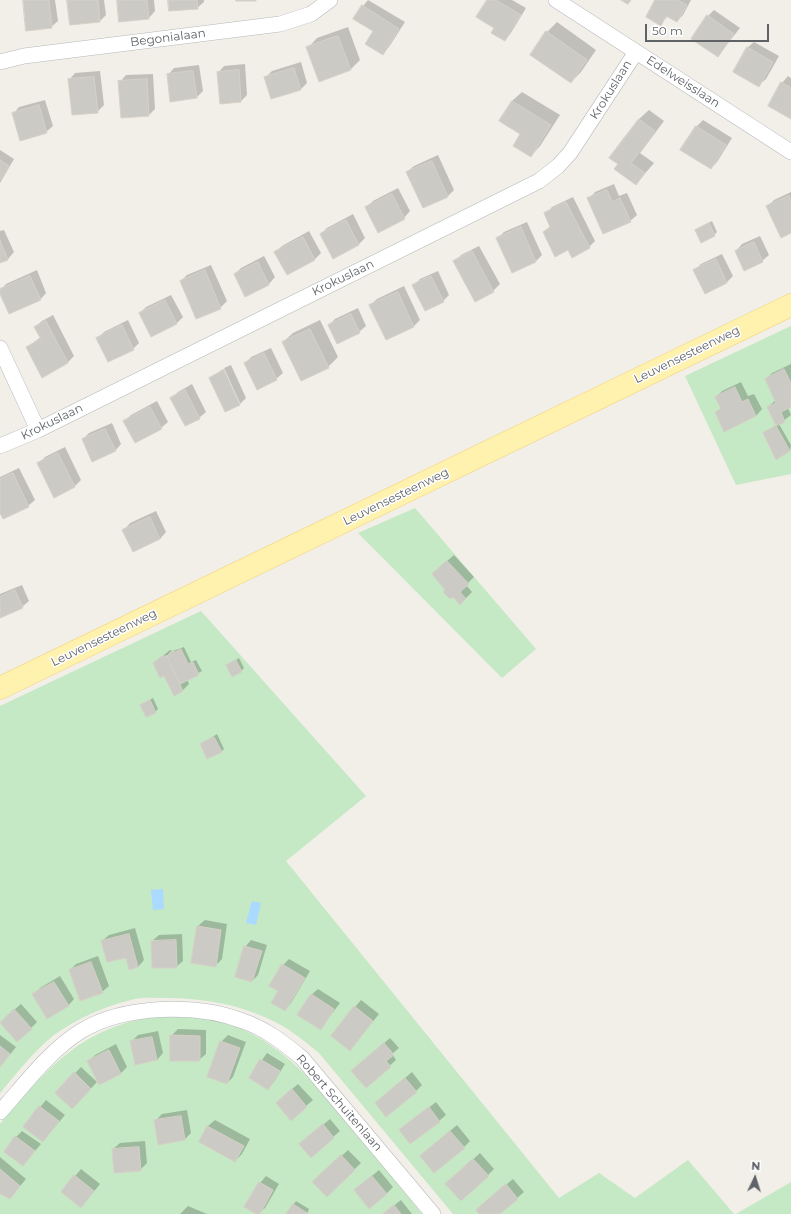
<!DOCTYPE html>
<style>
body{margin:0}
#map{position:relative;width:791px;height:1214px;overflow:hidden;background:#f1efe8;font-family:Montserrat,sans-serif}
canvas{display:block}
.north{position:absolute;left:735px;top:1158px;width:40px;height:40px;-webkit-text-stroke:3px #fff;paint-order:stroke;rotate:4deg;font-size:11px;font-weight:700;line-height:16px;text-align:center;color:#5f6368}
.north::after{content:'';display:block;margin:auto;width:14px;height:18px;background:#5f6368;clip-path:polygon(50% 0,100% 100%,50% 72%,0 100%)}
.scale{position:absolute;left:645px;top:24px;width:124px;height:18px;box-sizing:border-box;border:2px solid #5f6368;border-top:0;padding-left:5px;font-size:12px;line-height:14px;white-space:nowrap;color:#5f6368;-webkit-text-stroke:3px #fff;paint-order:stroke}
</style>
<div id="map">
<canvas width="791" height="1214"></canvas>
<div class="north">N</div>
<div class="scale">50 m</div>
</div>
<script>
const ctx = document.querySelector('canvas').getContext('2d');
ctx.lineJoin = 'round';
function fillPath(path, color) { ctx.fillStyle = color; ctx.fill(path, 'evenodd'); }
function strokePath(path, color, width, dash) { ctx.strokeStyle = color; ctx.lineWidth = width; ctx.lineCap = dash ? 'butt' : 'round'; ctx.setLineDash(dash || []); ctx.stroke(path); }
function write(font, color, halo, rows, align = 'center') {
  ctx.font = font + ' Montserrat,sans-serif'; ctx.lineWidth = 3; ctx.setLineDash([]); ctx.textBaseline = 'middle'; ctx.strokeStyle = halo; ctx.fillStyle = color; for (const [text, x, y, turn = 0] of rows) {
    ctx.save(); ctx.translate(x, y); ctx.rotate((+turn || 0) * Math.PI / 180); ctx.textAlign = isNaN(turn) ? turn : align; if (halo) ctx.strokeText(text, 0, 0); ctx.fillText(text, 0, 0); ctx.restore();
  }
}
const green = new Path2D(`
 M791,326V474L736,485L685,376Z
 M415,508L536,649L502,678L358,533Z
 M201,611L366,796L286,861L559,1198L599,1173L635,1198L688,1160L734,1214H453L319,1053C303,1040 289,1028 271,1020C236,1003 200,998 162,998C152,998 141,997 131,1000C105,1006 76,1019 54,1035C34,1051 17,1073 0,1093V706Z
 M166,1016C185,1017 205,1016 223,1022C282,1040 317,1086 354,1132C377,1159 400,1187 422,1214H0V1124C48,1067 86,1022 166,1016Z
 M791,1182V1214H736Z`);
const water = new Path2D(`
 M163,889L164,909L153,910L151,890Z
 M252,901L261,903L256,925L246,923Z`);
const shadow = new Path2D(`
 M24,0H55L58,21L51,27Z
 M68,0H104L106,15L100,21Z
 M118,0H154L155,11L149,18Z
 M169,0H204V2L197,8Z
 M368,0L405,22L389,47L383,53L363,6Z
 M488,0H512L526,8L511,33L505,40L495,28Z
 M656,0H691L683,15L677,21L668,16L660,24Z
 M714,10L740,28L718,56L708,16Z
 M557,22L596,50L581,72L571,82L547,32Z
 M348,27L360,60L350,70L308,48L317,38Z
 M754,42L779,56L766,79L759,85L747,48Z
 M301,62L307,83L301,89L272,98L266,77L272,71Z
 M245,64L247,95L241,101L220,103L218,73L224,66Z
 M199,65L203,91L197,97L168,75L174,68Z
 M100,71L104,105L97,112L69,80L75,73Z
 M153,74L155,109L149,115L120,82L126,75Z
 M788,76L791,78V118L782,83Z
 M522,92L560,115L540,146L531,156L521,134L500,121L512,101Z
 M45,100L53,126L46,132L13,114L19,107Z
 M649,110L664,121L640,153L654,163L636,184L619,164L611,158L639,119Z
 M703,120L732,138L717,162L711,168L682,150L697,126Z
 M0,150L14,159L0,183Z
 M438,155L454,190L448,196L423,207L407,172L414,166Z
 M614,184L619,196L627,193L637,215L630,221L589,199L595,192Z
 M398,188L410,211L404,218L366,208L373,201Z
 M791,192V232L768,206L774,200Z
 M573,197L595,241L589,247L568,249L544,232L551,226L546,214L552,207Z
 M353,214L365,238L359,244L333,257L321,234L327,228Z
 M712,221L717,232L714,235L696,230Z
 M527,222L542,255L536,261L513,272L498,238L504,232Z
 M4,230L14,252L8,259L0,262V231Z
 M309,231L321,253L315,259L287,274L276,252L282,246Z
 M760,236L769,255L762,261L736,251L742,244Z
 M479,246L500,284L493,291L455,262L461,255Z
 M722,254L733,276L727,282L706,292L695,270L701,264Z
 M264,256L275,277L269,284L245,295L235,274L241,268Z
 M211,265L227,301L220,308L181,281L187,275Z
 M37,270L46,293L40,300L0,291L6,284Z
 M438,271L449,295L443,301L414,286L420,279Z
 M404,286L420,320L414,326L370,305L377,299Z
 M171,295L183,317L176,324L140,313L146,307Z
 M358,308L366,326L359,332L329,325L335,319Z
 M53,315L74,356L68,362L42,376L27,347L41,337L35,327L42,321Z
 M128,320L139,343L133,349L98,338L104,332Z
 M320,320L338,357L328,367L283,342L293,333Z
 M271,348L283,373L276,379L245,364L251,357Z
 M791,364V406L788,408L791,415L779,424L791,445L790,451L764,433L776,425L768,407L776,400L766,379L772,373Z
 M231,365L246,398L240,404L210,378L223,369L238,403H240L224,368Z
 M741,382L748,396L754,394L762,409L756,416L716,412L721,408L716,397L722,391Z
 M192,384L206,412L199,418L172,398L178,392Z
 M157,401L168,422L161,428L125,421L131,415Z
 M112,423L121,444L115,451L83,439L89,433Z
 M65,447L81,480L74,487L39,463L45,457Z
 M19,468L35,500L28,506L0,511V477Z
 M156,511L166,532L160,539L124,530L130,523Z
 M454,555L474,577L466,585L472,592L460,604L447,589L439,568Z
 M22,585L29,601L22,607L0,617V594Z
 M184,647L191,662L196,660L202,671L187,679L189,684L183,690L174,694L165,675L154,663L170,650L173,651Z
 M239,658L244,668L241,671L228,665Z
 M153,698L158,709L155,712L141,705Z
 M217,734L224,749L221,752L201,744Z
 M205,920L227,924L222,959L215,966L198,926Z
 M135,928L144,960L138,967L127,957L102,941L109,935Z
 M182,934L183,961L176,967L152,941L159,935Z
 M251,940L267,945L258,975L252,981L245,947Z
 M98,956L109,986L102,992L70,970L76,964Z
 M289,959L310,971L291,1003L285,1010L279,991L283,965Z
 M60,976L74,999L68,1006L34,995L40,988Z
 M318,989L340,1003L320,1029L311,995Z
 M361,1000L379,1014L350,1050L355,1007Z
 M21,1004L37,1022L31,1028L7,1016Z
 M178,1029L206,1030V1054L199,1060L171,1036Z
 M158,1031L163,1053L157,1060L131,1042L138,1035Z
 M0,1035L16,1047L0,1067Z
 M228,1035L246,1042L233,1077L227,1083L221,1042Z
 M390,1038L399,1048L392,1054L396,1060L366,1087L359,1065Z
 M116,1044L127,1067L121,1073L100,1083L89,1061L95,1055Z
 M267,1053L285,1064L274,1082L268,1089L250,1077Z
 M81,1067L97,1082L78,1102L56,1093Z
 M412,1072L422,1085L416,1091L376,1103Z
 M298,1084L313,1100L291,1119L283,1097Z
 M46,1100L65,1115L43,1141L24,1127Z
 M436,1102L446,1115L439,1121L400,1130Z
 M187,1110L191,1133L185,1139L159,1143L155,1121L162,1114Z
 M330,1119L340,1131L311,1156L307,1138Z
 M215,1120L250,1139L242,1154L235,1161L200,1141L208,1126Z
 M457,1125L470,1141L464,1147L428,1150Z
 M22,1131L41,1144L23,1165L16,1137Z
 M145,1141L147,1163L140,1170L113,1149L120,1143Z
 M348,1150L361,1163L327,1196L320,1176Z
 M480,1153L494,1169L488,1175L453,1178Z
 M0,1157L26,1179L10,1198L0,1193Z
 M81,1169L100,1184L87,1200L62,1192Z
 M379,1170L393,1187L386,1194L355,1190Z
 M266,1176L279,1184L265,1208L258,1214L260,1183Z
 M513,1179L524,1192L499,1214H480L483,1204Z
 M401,1200L412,1214H383Z
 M296,1201L309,1209L307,1214H287Z
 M188,1206L207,1214H180Z`);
const building = new Path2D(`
 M23,0H49L52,28L26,31Z
 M67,0H98L100,22L70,25Z
 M117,0H147L149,19L119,22Z
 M168,0H197L198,9L169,11Z
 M236,0H256V1H236Z
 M487,0H496L521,15L505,41L491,33L494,28L476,17Z
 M621,0H631L628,4Z
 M655,0H678L687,5L677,22L666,16L661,26L646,17Z
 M362,5L399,29L383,55L365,44L373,31L353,19Z
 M707,15L734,34L718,57L691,39Z
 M546,31L587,60L571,83L530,55Z
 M338,36L351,70L319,82L306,47Z
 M747,47L773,62L759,87L733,72Z
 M294,68L301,90L271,99L264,77Z
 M239,70L241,102L220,104L217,72Z
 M193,71L197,98L170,102L167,74Z
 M94,77L98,113L72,115L68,79Z
 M147,79L149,116L121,118L118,81Z
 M781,82L791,88V119L768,106Z
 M512,101L551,125L531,157L513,146L520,134L499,121Z
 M39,105L47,133L20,141L12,113Z
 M639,119L655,131L631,163L645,173L636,185L614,169L618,164L609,158Z
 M696,126L726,145L711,169L680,150Z
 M0,160L9,166L0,180Z
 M432,161L448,197L423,208L406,172Z
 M607,190L612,202L620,198L631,222L603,234L587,198Z
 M392,194L405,219L378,233L365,207Z
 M789,196L791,201V233L781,238L766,206Z
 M566,202L590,248L572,258L568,250L555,257L543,232L550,227L544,213Z
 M346,220L359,245L333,259L320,234Z
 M709,223L715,236L701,243L695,230Z
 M521,227L536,262L512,273L496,238Z
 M303,237L315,260L287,275L274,252Z
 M0,240L8,260L0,263Z
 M754,242L763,262L744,271L735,251Z
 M472,251L494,292L475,302L453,261Z
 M716,259L727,283L705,294L693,270Z
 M258,262L269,285L245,297L234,274Z
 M205,270L221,309L196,319L180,281Z
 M30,276L41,300L9,314L0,294V289Z
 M431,276L444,302L425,311L412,285Z
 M398,292L414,327L386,340L369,305Z
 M165,300L177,324L151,337L139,313Z
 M351,314L360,333L337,344L328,325Z
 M46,321L68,363L42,378L26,347L41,339L34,327Z
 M122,325L134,350L108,362L96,338Z
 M310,329L329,368L301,381L282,342Z
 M264,353L277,380L257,390L244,363Z
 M784,369L791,383V407L781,412L785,422L776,426L767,407L776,403L765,379Z
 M224,370L240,405L225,412L209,378Z
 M735,387L742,402L748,399L756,416L724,432L715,412L721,409L715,397Z
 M185,390L200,419L185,426L170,398Z
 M150,407L162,429L135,443L123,421Z
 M776,426L790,451L776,460L763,433Z
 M105,429L116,451L92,462L82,439Z
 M58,453L75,487L54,498L37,463Z
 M13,473L29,507L3,519L0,513V479Z
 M150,517L160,539L133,552L122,530Z
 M447,561L469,584L460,592L466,599L460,605L453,597L450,599L443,592L445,590L432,574Z
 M15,590L23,608L0,618V597Z
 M181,649L188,664L193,662L199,675L180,684L167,656L172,651L175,652Z
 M163,656H167L183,691L174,696L164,676L160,678L153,663Z
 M236,660L242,672L232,677L226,665Z
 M150,700L156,713L146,717L140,705Z
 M214,737L222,752L207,759L200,744Z
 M197,926L221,930L216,967L191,963Z
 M129,934L138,967L129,970L126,958L107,962L101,941Z
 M176,940L177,968H152L151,941Z
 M244,946L262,951L252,982L235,977Z
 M91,962L103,993L80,1001L69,970Z
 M282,964L305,978L285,1011L271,1003L278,991L269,986Z
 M54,982L69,1006L47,1019L32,994Z
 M311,994L334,1009L321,1030L297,1015Z
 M354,1006L373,1021L350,1051L331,1036Z
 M14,1009L32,1029L17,1042L0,1023Z
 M170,1035L200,1036V1061H170Z
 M152,1037L157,1060L135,1065L130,1041Z
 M220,1041L240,1048L227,1084L207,1077Z
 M384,1043L394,1055L386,1061L391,1067L366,1088L351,1071Z
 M0,1046L10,1054L0,1067Z
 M109,1050L121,1074L99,1085L87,1061Z
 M260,1059L280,1071L268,1090L249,1078Z
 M74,1072L91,1089L72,1109L55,1093Z
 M405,1078L417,1092L386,1117L375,1103Z
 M292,1089L307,1107L291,1121L276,1103Z
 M39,1106L59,1121L43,1142L23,1127Z
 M429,1107L440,1122L410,1144L399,1130Z
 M181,1116L185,1140L158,1145L154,1120Z
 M323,1124L334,1138L311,1158L299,1144Z
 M207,1126L244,1146L235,1162L199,1142Z
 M450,1131L465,1148L434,1173L420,1156Z
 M15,1136L35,1151L23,1166L4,1152Z
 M139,1147L141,1171L114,1173L112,1149Z
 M341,1155L355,1170L327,1197L312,1182Z
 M473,1159L489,1176L461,1201L445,1184Z
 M0,1169L20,1186L10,1199L0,1194Z
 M74,1175L94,1191L81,1208L61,1192Z
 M372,1176L387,1194L369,1209L354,1190Z
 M259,1182L273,1190L260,1214H256L244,1207Z
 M506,1184L518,1199L500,1214H479L476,1210Z
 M293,1204L307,1213L306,1214H286Z
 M394,1205L401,1214H383Z`);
const minor = new Path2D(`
 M556,0L791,152
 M0,62L24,56L280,24L311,14L330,0
 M0,348L38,430
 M0,446L38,430L539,181L558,166L570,153L636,52
 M0,1112C25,1084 49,1051 81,1031C124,1005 197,1003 243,1021C266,1029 284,1043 302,1058L433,1214`);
const primary = new Path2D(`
 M0,688L791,305`);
const streetNames = [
 ["Begonialaan",168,38,-7],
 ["Edelweisslaan",683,82,33],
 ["Krokuslaan",611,90,-58],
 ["Krokuslaan",343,278,-26],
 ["Leuvensesteenweg",687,355,-26],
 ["Krokuslaan",52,422,-26],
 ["Leuvensesteenweg",396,497,-26],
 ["Leuvensesteenweg",104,638,-26],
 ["Robert Schuitenlaan",339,1103,49]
];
fillPath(green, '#c5e8c5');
fillPath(water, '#aadaff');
fillPath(shadow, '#0003');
fillPath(building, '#cccac5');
strokePath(building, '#d6d1c6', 1);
strokePath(minor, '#b5b8bc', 16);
strokePath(primary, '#f2c960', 23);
strokePath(minor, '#fff', 15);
strokePath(primary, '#fff2af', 22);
write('12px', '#5f6368', '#fff', streetNames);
</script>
